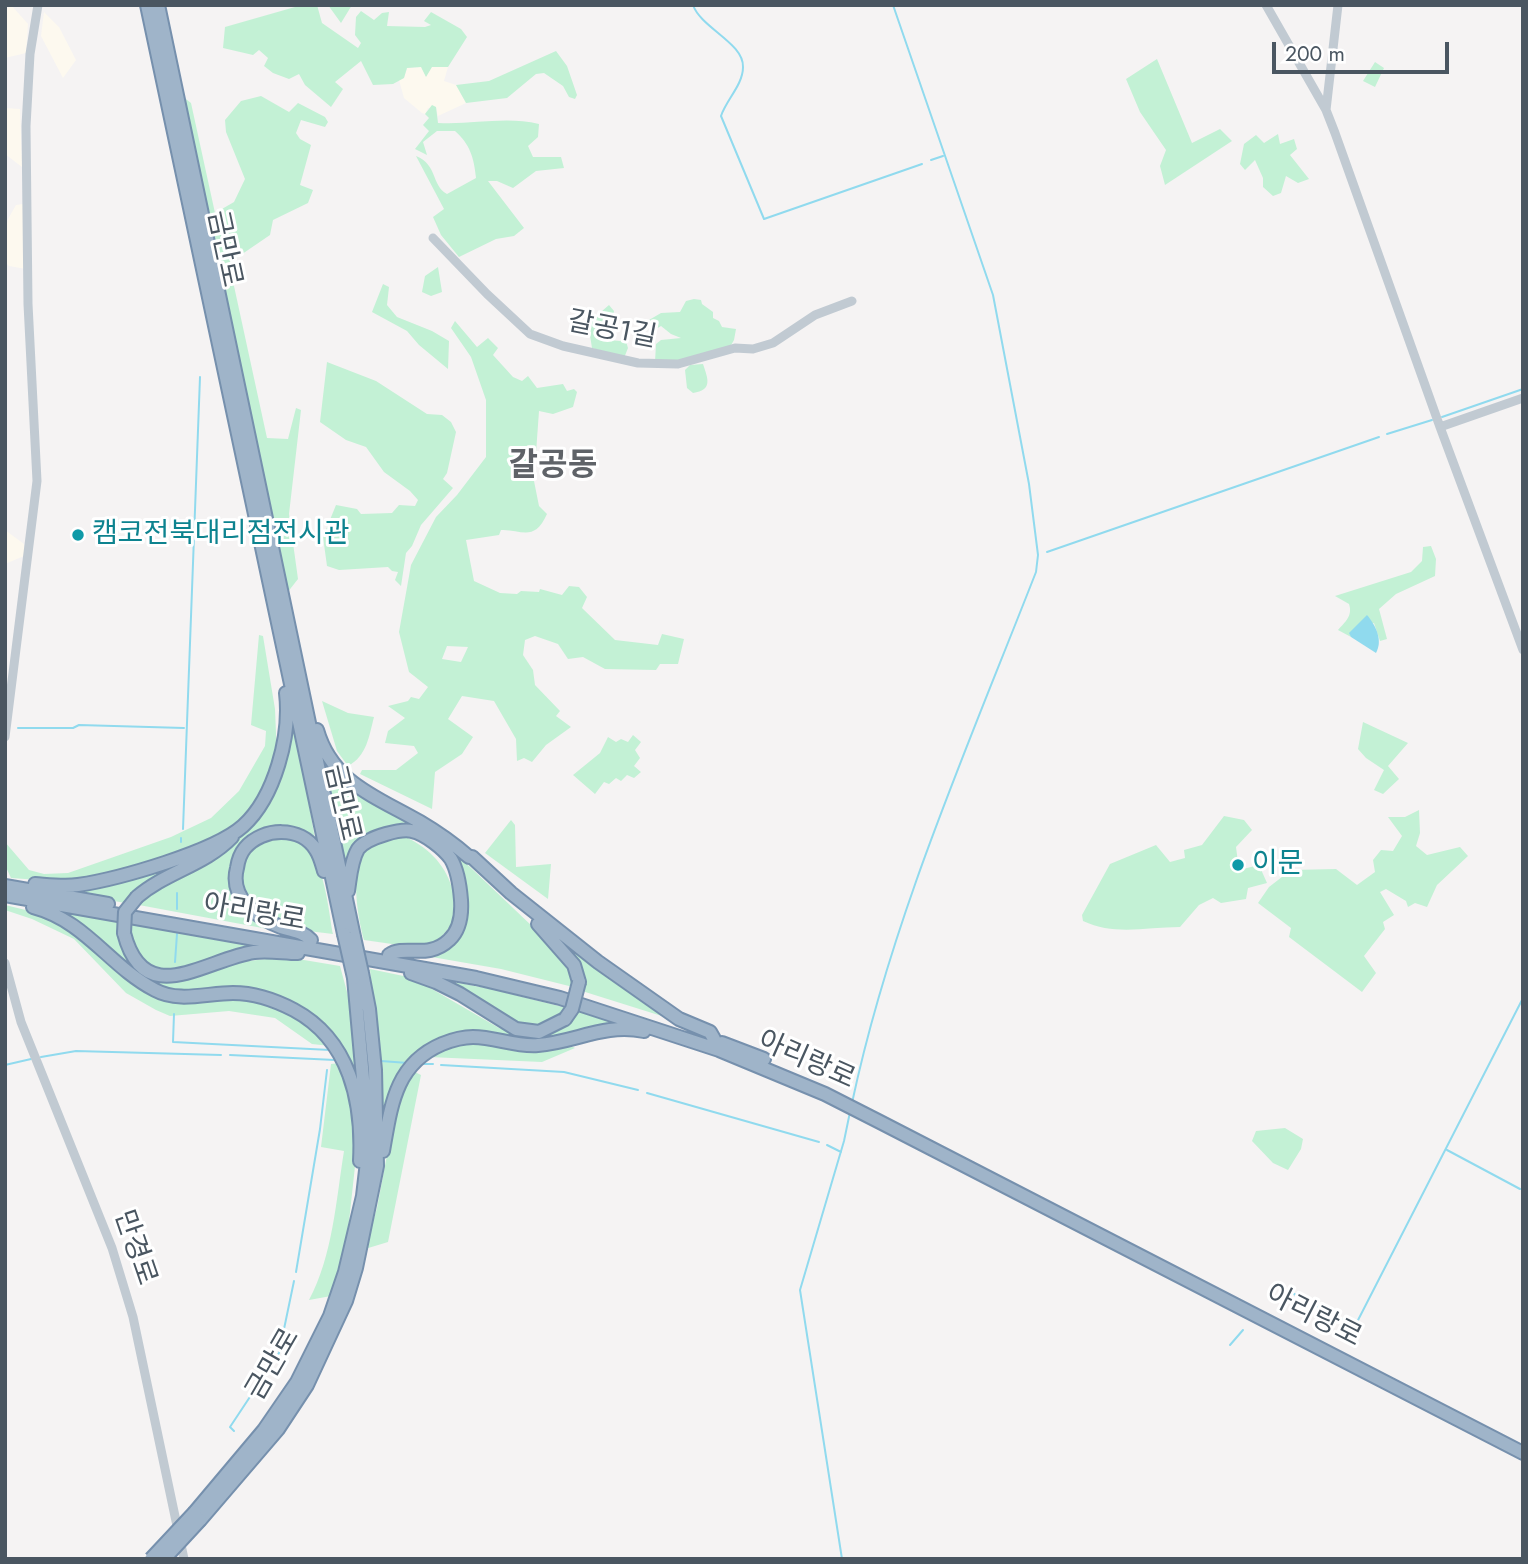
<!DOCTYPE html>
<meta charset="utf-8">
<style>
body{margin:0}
#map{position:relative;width:1528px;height:1564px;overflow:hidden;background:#f5f3f3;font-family:Jost,sans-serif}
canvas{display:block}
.frame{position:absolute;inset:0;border:7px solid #4a5661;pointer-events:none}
.scale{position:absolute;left:1272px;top:42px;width:177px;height:32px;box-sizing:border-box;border:4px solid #4a5661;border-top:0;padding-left:9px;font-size:21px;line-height:24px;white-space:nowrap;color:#4a5661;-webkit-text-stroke:5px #fff;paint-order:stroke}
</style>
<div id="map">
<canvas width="1528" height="1564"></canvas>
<div class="frame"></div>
<div class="scale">200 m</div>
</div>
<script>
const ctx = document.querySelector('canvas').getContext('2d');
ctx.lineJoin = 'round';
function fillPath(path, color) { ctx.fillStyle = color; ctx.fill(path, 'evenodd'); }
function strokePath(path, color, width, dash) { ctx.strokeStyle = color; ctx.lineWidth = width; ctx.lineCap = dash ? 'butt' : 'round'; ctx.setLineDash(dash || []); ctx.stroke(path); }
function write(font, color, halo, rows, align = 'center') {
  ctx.font = font + ' Jost,"Noto Sans KR",sans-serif'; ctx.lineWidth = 6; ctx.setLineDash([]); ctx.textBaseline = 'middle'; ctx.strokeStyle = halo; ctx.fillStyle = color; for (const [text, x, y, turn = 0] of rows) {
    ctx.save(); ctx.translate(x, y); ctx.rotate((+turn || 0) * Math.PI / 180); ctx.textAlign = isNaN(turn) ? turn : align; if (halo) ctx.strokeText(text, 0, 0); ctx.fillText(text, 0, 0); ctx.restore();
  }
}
const commercial = new Path2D(`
 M11,5L28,24L26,53L5,58V11Z
 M44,12L59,27L76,60L63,78L41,36Z
 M421,67H448L444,81L456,85L466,103L438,116L436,107L428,108L425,114L422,113L404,98L399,80L404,78L407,68Z
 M5,108L20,109L22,167L5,154Z
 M23,204L26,269L9,266L5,262V233L8,219L16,205Z
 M5,530L24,544V556L5,564Z`);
const green = new Path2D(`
 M302,5H317L322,23L358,48L361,43L355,35L356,17L361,11L374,20L382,13L389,12L387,26L425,27L431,25L424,21L431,12L461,29L467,37L448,67H432L426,77L421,67L407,68L404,78L393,84L373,85L361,61L335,82L343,89L331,107L305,85L299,74L289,79L273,73L264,66L268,58L259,50L253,55L223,48L225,27Z
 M328,5H352L341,23Z
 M556,51L567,66L577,95L575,99L569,97L563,86L544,73L536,74L507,98L466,103L456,85L489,81Z
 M1157,59L1192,143L1220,129L1232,141L1165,185L1160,166L1166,150L1140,112L1126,79Z
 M1375,62L1384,68L1375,87L1363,81Z
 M182,96L191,103L215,213L234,202L245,179L226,132L225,120L241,101L261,96L289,112L298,103L325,117L328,122L325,127L301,120L296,133L300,139L311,145L300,185L313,190L308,203L273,220L270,235L229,263L267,438L288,439L296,408L301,410L289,514L298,579L287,593Z
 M432,105L436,107L438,123C472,125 505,116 539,124L538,137L528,146L533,157H561L564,168L536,171L513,188L497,181H488L524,228L514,236L496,239L459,257L441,235L433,217L444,209L416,156C438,165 431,185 447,194L476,178C474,158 470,144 455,131H437L423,142L427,155L415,149L429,131L423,125L429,118L425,114Z
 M1278,134L1280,144L1294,139L1297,149L1290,155L1309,179L1298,183L1286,176L1281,193L1273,196L1263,187V178L1255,160L1245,170L1240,164L1244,144L1256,135L1264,143Z
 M438,267L442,292L431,296L422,292L425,276Z
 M383,284L389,287L387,305L397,317L432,331L449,341L448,369L419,345L407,331L372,312Z
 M694,299L701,300L702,304L713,312V318L719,321L722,327L736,329L734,340L730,347L677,361L655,362L656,344L661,340L681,338L671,334L661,326L656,329L642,324L643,320H649L661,313L680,312L686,301Z
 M609,305L614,311L608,340L620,341L625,338L628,348L624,358L592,348L588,323Z
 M455,321L477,347L488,338L498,348L493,355L513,377L522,381L528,376L537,388L563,384L567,391L574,389L577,392L573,407L553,414L539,411L534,481L539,506L547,514C534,543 521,529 501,530L499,535L466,540L474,581L500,593L517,594L521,591L539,592L540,589L562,595L569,586L579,587L587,597L582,608L615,640L658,645L662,634L684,639L678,664H660L656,670L605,669L583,657L568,659L558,644L535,636L525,640L523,655L533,670L535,685L560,711L556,716L571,727L546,745L532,762L524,758L517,761L516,739L494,701L462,696L448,719L473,737L462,754L435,772L432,809L360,774L362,770H396L418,753L414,746L385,743L388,731L405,718L388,706L408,701L411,697L419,699L428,687L409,672L399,632L411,565L436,517L457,495L486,457V400L471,357L451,328ZM447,646L468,647L461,662L442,659Z
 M327,362L376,381L427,414L442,415L451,422L456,432L447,473L443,479L453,488L421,525L412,546L406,553L401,586L395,580L398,572L392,571L388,567L339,570L327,566L323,537L336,505L357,509L361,514L392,513L399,505L415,506L418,500L410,491L384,472L366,447L346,440L320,422Z
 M703,364C708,379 713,390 693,393L687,388L685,370L690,365Z
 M1431,546L1436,559L1435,576L1396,594L1379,609L1387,639L1380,641L1374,623L1350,633L1351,637L1338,630C1345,622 1353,616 1349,604L1335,596L1411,572L1422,561L1423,547Z
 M259,635L263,636L275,709L277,758L260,797L239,823L204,843L148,862L67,882L11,878L5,865V842L29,870L44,874L68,873L171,837L211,818L239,791L265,746L266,731L251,725Z
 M322,701L348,713L374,717C369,736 367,756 348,766L337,751Z
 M294,719L318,856L289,829L246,844L231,882L273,930L139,905L151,892L262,809L290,723Z
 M1363,722L1408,743L1388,766L1399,779L1383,794L1374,790L1384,770L1366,758L1358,749Z
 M633,735L641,742L635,750L640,758L634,766L641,772L634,778L627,775L621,781L616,778L609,784L604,782L595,794L573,775L600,753L608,737L616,742L621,739L628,742Z
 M320,752L338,780L371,803L400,816L437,838L469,866L555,948L569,968L573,981V987L501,969L426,956L453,941L459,871L424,833L374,832L346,881Z
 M1419,810L1420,833L1416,846L1427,855L1460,847L1468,856L1437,885L1427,907L1415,903L1408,907L1406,901L1386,889L1380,892L1394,915L1383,922L1385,929L1364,956L1376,973L1362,992L1289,937L1291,928L1258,903L1269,887L1291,870L1336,869L1357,885L1375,872L1373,860L1381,850L1393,851L1402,836L1388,817H1405Z
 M1224,816L1244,820L1252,830L1236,847L1239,870L1259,865L1267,883L1248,888L1246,899L1221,903L1213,898L1199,905L1180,927C1146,927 1115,936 1083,921L1082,915L1110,864L1156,845L1170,862L1185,858L1184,850L1202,845Z
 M511,820L515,825L516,867L551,864L548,899L485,853Z
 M278,836C284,837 290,837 295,839C324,849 328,908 333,934L300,930L265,915L241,890C242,856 244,847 278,836Z
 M403,836C425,845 445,863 452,888C455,898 454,911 454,922L435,944L399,945L364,940C357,912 345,853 381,839C387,837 396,837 403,836Z
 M214,853L143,884L125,903L60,891Z
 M5,905L34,912L68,926L159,998L249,999L282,1009L313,1027L330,1046L312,1044L275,1018L229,1011L170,1016L156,1010L126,993L74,939L32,919L5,910Z
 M64,913L119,921L118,930L126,954L138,968L189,979L238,962L286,957L340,966L350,1003L363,1099L340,1041L300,1006L259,990L194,992L165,989L141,978L89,929Z
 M129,922L270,949L179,971L161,972L142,961L131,945Z
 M548,930L668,1018L582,991Z
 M370,969L413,978L499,1028L531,1037L576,1011L624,1024L541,1042L463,1033L420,1049L394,1081L382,1123L379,1066Z
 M438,979L491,989L567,1008C558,1016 547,1026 535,1028C515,1031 458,991 438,979Z
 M460,1043H486L533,1052L569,1045L575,1048L542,1062L429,1057L436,1052Z
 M340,1063L354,1103L356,1157L347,1240L331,1296L309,1300C333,1255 336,1200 344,1151L321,1147L331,1064Z
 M415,1072L421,1075L388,1242L365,1249L377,1208L396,1107L401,1089Z
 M1285,1128L1303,1139L1301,1149L1288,1170L1273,1163L1252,1141L1256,1131Z`);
const water = new Path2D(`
 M1367,615C1376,626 1383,640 1376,653L1351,637L1349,633Z`);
const stream = new Path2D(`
 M693,5C701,28 744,43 743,67C743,85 726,100 721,116L764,219L922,164
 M931,160L943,156
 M1442,417L1523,389
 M1387,434L1432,420
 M1047,552L1379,437
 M18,728H73L79,725L184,728
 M183,829L200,377
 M181,842V838
 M177,909V893
 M175,962L177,934
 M174,1014L173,1042L330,1050
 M230,1055L335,1060
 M41,1057L76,1051L221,1055
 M381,1061L408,1063
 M420,1064H433
 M5,1065L31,1059
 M441,1065L564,1072L638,1090
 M647,1093L819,1142
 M852,1103C891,920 968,746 1036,572L1038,555L1029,484L993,295L893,5
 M827,1145L841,1152
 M1447,1150L1520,1189
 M296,1272L320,1129L327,1070
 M1273,1288L1275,1284L1355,1326L1523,998
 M1230,1345L1243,1330
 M234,1431L230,1427L279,1353L294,1281
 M842,1559L800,1290L844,1141L850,1112`);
const tertiary = new Path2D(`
 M1266,5L1326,110L1335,133L1440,427L1523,650
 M1326,110L1338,5
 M433,238L487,294L530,334L563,346L638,363L678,364L735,348L753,349L773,343L815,315L852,301
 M1440,427L1523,398
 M5,737L37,481L28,304L26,126L30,54L38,5
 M5,963L21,1022L112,1248L133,1317L184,1559`);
const trunk = new Path2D(`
 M147,5L344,934
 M158,5L354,937
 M317,730C332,783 377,797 420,822C437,832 454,844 469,857H472L511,893L598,962L679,1019L710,1032L714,1039
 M35,884C49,885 64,887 78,885C118,879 214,852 243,826C275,797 291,735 286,693
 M5,886L108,904
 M348,891C350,878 351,861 358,849C364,841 376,837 386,834C393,832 404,829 412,831C424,833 444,849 451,859C458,871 460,887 461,900C462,915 460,930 449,940C428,960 405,944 389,955
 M5,895L476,978L560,998L719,1050L825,1094L880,1122L1523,1453
 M137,897C166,872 205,865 232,837
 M33,907C86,921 109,966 155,990C179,1003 207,993 233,993C255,993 275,1000 294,1010C350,1040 363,1102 360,1161
 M538,924L574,965L579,982
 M124,933C144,1011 204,960 254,952C268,950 284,953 298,953
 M311,940C303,931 292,931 281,927C257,918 229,898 237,868C238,861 240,854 245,848C263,827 301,826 316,850C320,856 322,864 324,871
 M411,973L436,982L460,994L516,1029L539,1032L565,1019
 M722,1043L764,1059
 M383,1151C391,1106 395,1064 442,1044C452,1040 462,1037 473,1037C495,1037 516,1047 538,1045C576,1042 604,1023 644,1031
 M195,1512L264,1430L297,1382L330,1316L345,1272L363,1196L369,1145L354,978
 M200,1520L278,1429L307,1385L346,1301L356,1268L377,1166L375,1070L369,1009L362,973`);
const trunkBridge = new Path2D(`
 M124,933L125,912L137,897
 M344,934L354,978
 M354,937L362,973
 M565,1019L572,1009L579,982
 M151,1559L195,1512
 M164,1559L200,1520`);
const markers = [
 [78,535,7,"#0f9aa8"],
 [1238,865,7,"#0f9aa8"]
];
const streetNames = [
 ["금만로",223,249,78],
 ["갈공1길",612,331,11],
 ["금만로",341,803,77],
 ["아리랑로",254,914,10],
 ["아리랑로",806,1061,24],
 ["만경로",134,1248,71],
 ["아리랑로",1313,1317,27],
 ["금만로",274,1365,-60]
];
const cultureNames = [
 ["캠코전북대리점전시관",92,535],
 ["이문",1252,865]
];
const quarterNames = [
 ["갈공동",553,467]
];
fillPath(commercial, '#fdf9ef');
fillPath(green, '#c3f1d5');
fillPath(water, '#90daee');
strokePath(stream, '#90daee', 2);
strokePath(trunk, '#7690ad', 16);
strokePath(tertiary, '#c1cad2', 9);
strokePath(trunk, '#9fb4c9', 12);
strokePath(trunkBridge, '#7690ad', 16, []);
strokePath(trunkBridge, '#9fb4c9', 12);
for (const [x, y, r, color] of markers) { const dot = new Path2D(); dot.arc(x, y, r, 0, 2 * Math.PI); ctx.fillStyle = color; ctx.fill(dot); strokePath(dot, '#fff', 2.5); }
write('28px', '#4a5661', '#fff', streetNames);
write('28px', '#0d838f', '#fff', cultureNames, 'left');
write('bold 32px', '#5f6368', '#fff', quarterNames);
</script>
